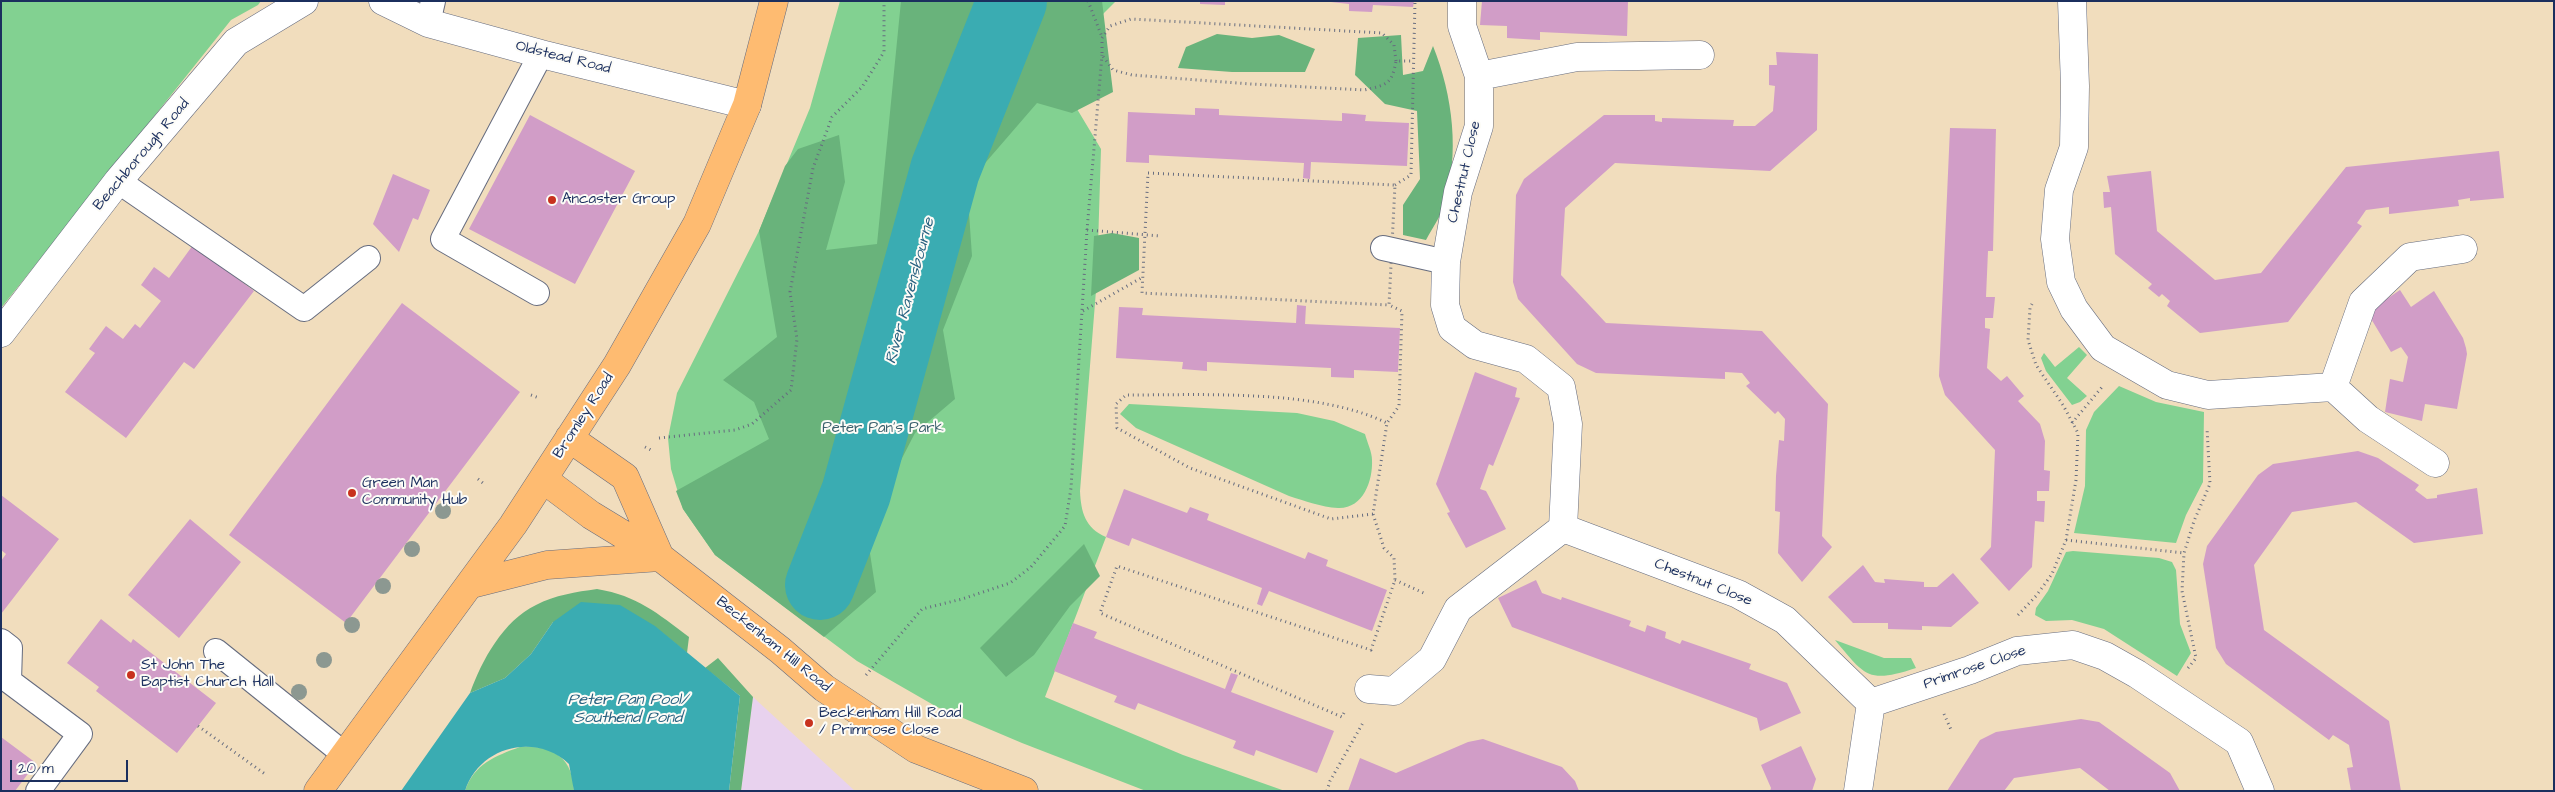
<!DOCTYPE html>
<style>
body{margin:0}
#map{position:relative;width:2555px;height:792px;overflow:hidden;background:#f1ddbd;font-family:"Architects Daughter",sans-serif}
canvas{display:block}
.frame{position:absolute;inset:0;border:2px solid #1b2f5e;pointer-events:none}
.scale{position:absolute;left:10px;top:760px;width:118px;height:22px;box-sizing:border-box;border:2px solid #1b2f5e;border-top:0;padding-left:6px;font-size:15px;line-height:18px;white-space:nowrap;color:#1b2f5e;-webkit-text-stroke:4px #fdfcf7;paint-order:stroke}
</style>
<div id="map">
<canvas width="2555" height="792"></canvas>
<div class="frame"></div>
<div class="scale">20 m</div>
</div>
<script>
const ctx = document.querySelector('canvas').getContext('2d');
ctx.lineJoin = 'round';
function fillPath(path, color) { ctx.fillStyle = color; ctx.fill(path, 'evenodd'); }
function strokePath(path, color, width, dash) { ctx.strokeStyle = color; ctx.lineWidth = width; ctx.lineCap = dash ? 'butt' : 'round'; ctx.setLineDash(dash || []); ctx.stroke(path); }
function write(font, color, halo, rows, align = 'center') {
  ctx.font = font + ' "Architects Daughter",sans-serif'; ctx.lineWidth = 4; ctx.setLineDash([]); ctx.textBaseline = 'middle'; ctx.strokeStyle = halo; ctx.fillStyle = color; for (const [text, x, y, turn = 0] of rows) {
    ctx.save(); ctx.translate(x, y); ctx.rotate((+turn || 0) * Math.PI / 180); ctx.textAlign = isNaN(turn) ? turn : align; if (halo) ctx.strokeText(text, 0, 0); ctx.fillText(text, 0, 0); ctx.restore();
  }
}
const built = new Path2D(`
 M753,697L855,791H741Z`);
const green = new Path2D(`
 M1,1H261L258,5L231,20L1,308Z
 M840,1H1116L1083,34L1071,99L1101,149L1097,278L1080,491C1081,512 1085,528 1106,537L1045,697L1183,755L1285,791H1146L1022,743L937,707L857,661L715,555L683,509L671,469L668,438L677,393L759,231L810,108Z
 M2079,347L2087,355L2067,378L2087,396L2080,402L2072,405L2046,371L2041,358L2044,353L2055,367Z
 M2119,386L2156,402L2204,412L2203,482L2186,515L2176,543L2074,533L2085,486L2086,430L2094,412Z
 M1129,404L1297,413L1334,421L1365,434C1367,442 1372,452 1372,460C1373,481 1363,509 1338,508C1321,507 1305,501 1289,496L1136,428L1120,414Z
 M2073,551L2159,558L2172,562L2176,570L2180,624L2191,653L2177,676L2104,629L2072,620L2046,621L2035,615L2036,608L2048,591L2066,552Z
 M1835,640L1884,658H1911L1916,668C1868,684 1865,676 1835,640Z
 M520,747C552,745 573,757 574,791H465C474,764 495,756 520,747Z`);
const forest = new Path2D(`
 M901,1H1102L1113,92L1072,113L1037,103L967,184L972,256L943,330L955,399L915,433L866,528L876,592L824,637L715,555L683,509L676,491L769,439L754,402L723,380L777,337L759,231L785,166L798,149L839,135L845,182L826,250L877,244Z
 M1217,34L1252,38L1279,35L1315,49L1305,72H1232L1178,68L1186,47Z
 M1401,35L1403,75L1423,71L1433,46C1453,96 1460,154 1444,206C1440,217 1432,229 1426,240L1403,235V205L1420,179L1417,111L1385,104L1355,75L1358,38Z
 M1112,233L1139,238V270L1091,296L1094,236Z
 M1084,544L1100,576L1070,606L1034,655L1006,677L980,648Z
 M597,589C638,596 657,613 689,637L687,653L655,627L553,622L531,654L505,678L470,693C482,660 503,621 536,605C555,595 576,592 597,589Z
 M718,658L753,697L741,791H729L740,696L705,668Z`);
const water = new Path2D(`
 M581,602L620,605L655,626L740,696L729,791H574L569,764C535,732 479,747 465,791H401L470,693L505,678L531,654L553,622Z`);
const river = new Path2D(`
 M820,585L856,493L945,170L1012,1`);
const building = new Path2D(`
 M1200,1H1225V5L1200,4Z
 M1322,1H1414L1413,7L1373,5L1372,12L1349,11V4Z
 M1482,1H1628L1627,36L1540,32V40L1507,38V26L1480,25Z
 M1776,52L1818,54L1817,130L1770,171L1615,163L1565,208L1561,275L1606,323L1762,331L1828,404L1822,536L1832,547L1802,582L1778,553L1780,512L1775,511L1776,476L1779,440L1784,441L1785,419L1778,411L1775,414L1746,386L1750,383L1742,373L1725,372V379L1596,373L1577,364L1518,299L1513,282L1516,195L1524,179L1604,115H1655V121L1662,122V118L1734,120L1733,126H1755L1773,111L1775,86L1769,85V65H1777Z
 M1195,108L1219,109V115L1342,121V113L1366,115L1365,121L1409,123L1407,166L1311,162L1310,179L1303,178L1304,163L1149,155V163L1126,162L1128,112L1195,115Z
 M530,115L635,171L575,284L469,229Z
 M1950,128L1996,129L1993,251H1988L1986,297H1995L1993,318H1985V328L1990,329L1987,368L2001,381L2007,376L2024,396L2018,401L2040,424L2045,441L2044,470L2050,471L2049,491H2037V501H2045L2044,522L2035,521L2032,567L2009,591L1980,559L1991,547L1995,450L1945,395L1939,376Z
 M2499,151L2504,198L2470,201V198L2458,200L2459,206L2389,214V207L2366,210L2357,223L2362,226L2288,322L2200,333L2167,306L2170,301L2162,294L2159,297L2148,288L2152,284L2115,254L2111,207L2104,208L2103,192H2110L2107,176L2151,171L2157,231L2215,280L2261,273L2346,167Z
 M393,174L430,190L418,220L413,218L399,252L373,224Z
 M193,245L254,291L194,369L184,362L126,438L65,392L95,353L89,349L106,326L123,339L135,324L140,328L161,301L141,285L154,267L169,278Z
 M2400,290L2411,307L2434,291L2463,338L2466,348L2467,354L2457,409L2425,404L2422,421L2385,412L2390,379L2403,382L2408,357L2401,347L2391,352L2367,312Z
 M402,303L520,392L346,623L229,535Z
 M1297,305L1306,306L1305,324L1400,328L1398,372L1354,370V378L1331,377V368L1207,362V371L1182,369L1183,362L1116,358L1119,307L1143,308L1142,315L1296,323Z
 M1475,372L1517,388L1515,397L1520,398L1493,466L1489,464L1480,489L1486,491L1506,529L1466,548L1447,513L1450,512L1436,484Z
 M2358,451L2378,458L2419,485L2415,490L2427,499L2437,498V495L2477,488L2483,534L2414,543L2356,502L2292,512L2254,565L2264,630L2389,721L2401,791H2351L2347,768L2353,767L2349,745L2333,735L2329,740L2226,664L2216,648L2203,564L2207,546L2258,475L2273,464Z
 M1124,489L1187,513L1190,507L1209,514L1207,520L1305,559L1308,552L1328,560L1326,566L1387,590L1372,631L1269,591L1262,606L1257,604L1262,588L1132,538L1129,546L1106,537Z
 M1,495L59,539L1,614V561L6,554L1,550Z
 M190,519L241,562L179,638L128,595Z
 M1863,565L1875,582L1885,583L1884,579L1924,582V587H1937L1953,573L1979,603L1951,627L1922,626V630L1888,629V623H1853L1828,597Z
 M1536,580L1542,593L1561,600L1562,597L1631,621L1629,626L1645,632L1647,625L1666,632L1665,638L1680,644L1682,640L1751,664L1749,669L1787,683L1801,713L1760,731L1757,718L1512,627L1498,598Z
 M101,619L131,643L133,639L216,703L177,753L96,691L99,687L67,663Z
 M1073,623L1097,632L1094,638L1225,689L1231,673L1238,675L1231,692L1334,731L1317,773L1256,750L1254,756L1233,748L1236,741L1138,703L1135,710L1114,702L1117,696L1054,671Z
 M2081,719L2099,722L2170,773L2180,791H2110L2080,768L2014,778L2004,791H1947L1980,740L1996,732Z
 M1,737L36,763L15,791H1Z
 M1483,739L1562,767L1575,781L1579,791H1348L1360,758L1396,773L1468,742Z
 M1801,746L1816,779L1812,791H1770L1771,788L1761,765Z`);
const path = new Path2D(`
 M1088,1L1102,37
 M1396,61L1394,45L1382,33L1131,19L1110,26L1102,38V55L1113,70L1132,75L1251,84L1364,90C1387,85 1392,84 1396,61H1413
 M1148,173L1395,185L1389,305L1142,293Z
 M1395,185L1411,175L1415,1
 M1087,230L1102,55
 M1083,311L1143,277
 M531,395L539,398
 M2072,423L2102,387
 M659,438L735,430L752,424L791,390L797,339L790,292L813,168L832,117L862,87L884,52V1
 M645,447L653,451
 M478,479L483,483
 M1373,514L1331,519L1190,468L1117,428L1116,404L1126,395C1205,395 1317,389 1387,423
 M2066,540L2184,553
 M1395,580L1426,594
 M2018,615L2036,596L2052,574L2066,540L2076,480L2078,433L2063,405L2036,365L2028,340L2030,308L2032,304
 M2188,668L2196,658L2182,591L2184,553L2194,521L2210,484L2207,428
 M866,675L922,609L962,599L1010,583L1031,567L1065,526L1071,488L1087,230L1160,236
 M1344,713L1342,717L1100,613L1117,566L1371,650L1395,580L1394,558L1384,548L1373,514L1387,423L1399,406L1402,311L1389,305
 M1944,714L1952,732
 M198,726L265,774
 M1327,791L1330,781L1364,721`);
const lane = new Path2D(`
 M428,23L433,1
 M118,181L304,309L368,258
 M1383,248L1446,262
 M537,293L443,239L541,54
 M1,641L10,648L9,681L80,734L38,791
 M216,651L344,754`);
const street = new Path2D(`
 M383,1L428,23L541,54L747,105
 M1462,1V26L1479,76
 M2072,1L2075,86L2074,147L2059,190L2055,239L2061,282L2074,309L2103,348L2167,385L2208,395L2333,387L2368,419L2435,463
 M1700,55L1577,57L1479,76V126L1458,192L1446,262L1445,305L1452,328L1475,345L1526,359L1561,387L1568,424L1563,528L1738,594L1785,620L1871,703
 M1,333L118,181L236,42L304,1
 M2333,387L2363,302L2410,257L2463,249
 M1369,689L1394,691L1432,659L1458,609L1563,528
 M1871,703L1970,670L2017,651L2073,645L2105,656L2137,674L2239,742L2260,791
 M1858,791L1871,703`);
const primary = new Path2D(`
 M569,438L625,477L660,557
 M543,479L591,515L660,557L780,650L824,688L916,749L1024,791
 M472,584L547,565L660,557
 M318,791L513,525L617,365L697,224L747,105L774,1`);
const trees = [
 [443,511],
 [412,549],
 [383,586],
 [352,625],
 [324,660],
 [299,692]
];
const markers = [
 [552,200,5,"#c8321e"],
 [352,493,5,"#c8321e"],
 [131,675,5,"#c8321e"],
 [809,723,5,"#c8321e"]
];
const streetNames = [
 ["Oldstead Road",563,58,14],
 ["Beachborough Road",142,155,-50],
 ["Chestnut Close",1465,172,-77],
 ["Bromley Road",584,416,-57],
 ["Chestnut Close",1703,583,22],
 ["Beckenham Hill Road",773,645,39],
 ["Primrose Close",1975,668,-19]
];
const poiNames = [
 ["Ancaster Group",562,200],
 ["Green Man",362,484],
 ["Community Hub",362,501],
 ["St John The",141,666],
 ["Baptist Church Hall",141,683],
 ["Beckenham Hill Road",819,714],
 ["/ Primrose Close",819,731]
];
const parkNames = [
 ["Peter Pan's Park",883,429]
];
const waterNames = [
 ["River Ravensbourne",911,291,-75],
 ["Peter Pan Pool/",628,701],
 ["Southend Pond",628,719]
];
fillPath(built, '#e8d2ee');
fillPath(green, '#82d191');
fillPath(forest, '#69b37b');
fillPath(water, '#3aacb2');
strokePath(river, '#3aacb2', 70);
fillPath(building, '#d19dc7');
strokePath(lane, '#666c7f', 26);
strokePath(street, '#666c7f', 29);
strokePath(primary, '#666c7f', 29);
strokePath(path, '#666c7f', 3, [1, 4]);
strokePath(lane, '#fff', 24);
strokePath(street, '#fff', 28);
strokePath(primary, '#febb71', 28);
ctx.fillStyle = '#8c9891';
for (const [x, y] of trees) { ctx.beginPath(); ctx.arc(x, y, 8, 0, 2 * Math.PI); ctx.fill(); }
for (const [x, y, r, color] of markers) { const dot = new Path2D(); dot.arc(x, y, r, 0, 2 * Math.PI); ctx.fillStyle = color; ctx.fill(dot); strokePath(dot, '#fdfcf7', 2); }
write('15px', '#1b2f5e', '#fdfcf7', streetNames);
write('15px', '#1b2f5e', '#fdfcf7', poiNames, 'left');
write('15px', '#3a606d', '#fdfcf7', parkNames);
write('italic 16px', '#276180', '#fdfcf7', waterNames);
</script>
